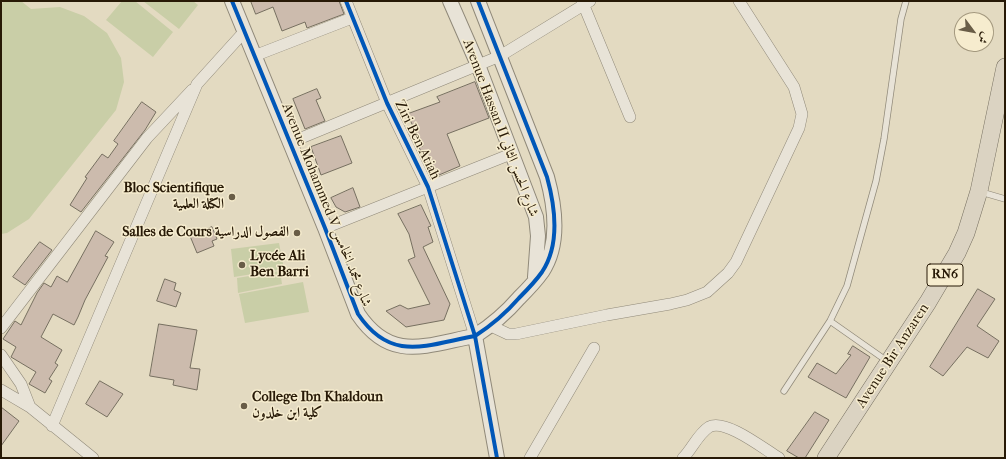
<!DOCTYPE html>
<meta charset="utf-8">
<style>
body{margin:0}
#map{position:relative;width:1006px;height:459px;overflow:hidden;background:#e3dac1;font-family:"IM FELL French Canon",Amiri,serif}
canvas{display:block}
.frame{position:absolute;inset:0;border:2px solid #271906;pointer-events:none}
.north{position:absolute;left:954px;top:12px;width:40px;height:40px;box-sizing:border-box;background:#f6ecce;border:1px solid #a3987e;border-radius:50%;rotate:122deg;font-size:11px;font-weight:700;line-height:16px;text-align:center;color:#271906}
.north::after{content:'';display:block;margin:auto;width:14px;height:18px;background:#695d47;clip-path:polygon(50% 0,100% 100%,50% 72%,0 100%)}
</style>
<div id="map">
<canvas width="1006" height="459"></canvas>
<div class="frame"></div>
<div class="north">ش</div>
</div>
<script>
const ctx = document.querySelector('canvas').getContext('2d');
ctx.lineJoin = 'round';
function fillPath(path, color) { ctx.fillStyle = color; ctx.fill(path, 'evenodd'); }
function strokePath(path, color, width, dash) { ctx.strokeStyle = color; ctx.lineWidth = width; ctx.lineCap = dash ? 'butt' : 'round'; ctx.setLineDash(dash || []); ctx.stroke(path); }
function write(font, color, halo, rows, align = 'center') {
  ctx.font = font + ' "IM FELL French Canon",Amiri,serif'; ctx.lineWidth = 3; ctx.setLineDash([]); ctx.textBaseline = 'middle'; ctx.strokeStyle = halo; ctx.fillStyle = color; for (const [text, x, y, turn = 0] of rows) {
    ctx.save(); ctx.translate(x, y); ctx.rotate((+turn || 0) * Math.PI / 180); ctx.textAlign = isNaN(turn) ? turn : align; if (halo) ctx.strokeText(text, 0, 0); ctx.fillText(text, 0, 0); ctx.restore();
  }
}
const green = new Path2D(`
 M4,1H21L31,9L60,7L84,16L107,33L121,58L124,82L116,110L29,219L7,233L1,234V5Z
 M122,1H135L173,32L153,57L106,20Z
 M143,1H193L198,5L179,29Z
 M279,243L284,269L234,277L231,249Z
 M280,271L282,284L238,293L237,278Z
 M303,282L309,312L245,323L239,294Z`);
const building = new Path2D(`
 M251,1H339L344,14L307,28L305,22L282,31L273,7L256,14Z
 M475,82L489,118L447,134L460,166L432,178L419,147L423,146L407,114L440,102L437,97Z
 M317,89L321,98L316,100L325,121L305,129L293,99Z
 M142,102L156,112L145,130L81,212L70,205L87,178L85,177L102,154L108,158L118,144L114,141Z
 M341,136L352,163L321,175L311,147Z
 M353,188L360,207L345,212L336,207L331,198Z
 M421,205L431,226L428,227L433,242L423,247L450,304L444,320L406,327L386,311L400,305L408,309L430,304L408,260L415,257L409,234L398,214Z
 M212,227L217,239L212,241L214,246L197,253L190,236Z
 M96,231L114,242L105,256L108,257L85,300L78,317L74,325L53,314L41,337L62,350L55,363L58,365L49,379L52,381L45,393L29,384L36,372L11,357L16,347L3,339L15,321L21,325L37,293L44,283L51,287L57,276L67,282Z
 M40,242L52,250L25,285L13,277Z
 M165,279L176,283L174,290L181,293L176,307L157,301Z
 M978,289L995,299L977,326L999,341L988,358L967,347L943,376L930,367Z
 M159,324L197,330L190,368L200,369L197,390L173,385L174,380L150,376Z
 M853,346L870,357L846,398L808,377L817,363L836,374L851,355L848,354Z
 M100,381L123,394L107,417L86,404Z
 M1,407L19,421L1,446Z
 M815,412L829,420L805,458H799L787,451Z`);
const service = new Path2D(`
 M981,192L1005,199
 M830,321L887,361
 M784,391L830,321L847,286L876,181L884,139L901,19L906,1`);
const minor = new Path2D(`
 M346,1L387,103L428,187L475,336
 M582,1L630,117
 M254,56L352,18
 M289,143L500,56L590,1
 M325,228L511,154
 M491,326L508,334H516L607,315L670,304L687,300L707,292L728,273L736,262L799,128L802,114L794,87L739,1
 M1,328L147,138L192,90
 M1,355L21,384L30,407
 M1,390L30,407L93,458
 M52,426L197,84L244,32
 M530,458L594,348
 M683,458C692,449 698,434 709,427C725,418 764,449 779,458`);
const tertiary = new Path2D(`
 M232,1L325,228L358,314C391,363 426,345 475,336L497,458
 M450,1L478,65L536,217L538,236L535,277
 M475,336C492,325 506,313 519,298C527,290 535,282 542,272C560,245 555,206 547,177L478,1`);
const primary = new Path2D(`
 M826,458L928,302L957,253L966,233L979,191L1005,67`);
const cycleway = new Path2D(`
 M232,1L325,228L358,314C391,363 426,345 475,336L497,458
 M346,1L387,103L428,187L475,336C492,325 506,313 519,298C527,290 535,282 542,272C560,245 555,206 547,177L478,1`);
const markers = [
 [232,197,4,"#695d47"],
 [297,233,4,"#695d47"],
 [242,265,4,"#695d47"],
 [244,406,4,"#695d47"]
];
const shields = [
 [945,275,36]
];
const shieldNames = [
 ["RN6",945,275]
];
const streetNames = [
 ["Avenue Hassan II شارع الحسن الثاني",500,128,69],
 ["Ziri Ben Atiah",417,140,64],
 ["Avenue Mohammed V شارع محمد الخامس",326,205,68],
 ["Avenue Bir Anzaren",893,356,-57]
];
const poiNames = [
 ["Bloc Scientifique",224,189],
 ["الكتلة العلمية",224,205],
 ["Salles de Cours الفصول الدراسية",289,233],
 ["Lycée Ali",250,257,"left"],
 ["Ben Barri",250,273,"left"],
 ["College Ibn Khaldoun",252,398,"left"],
 ["كلية ابن خلدون",252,414,"left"]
];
fillPath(green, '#c9cea7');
fillPath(building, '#ccbbad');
strokePath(building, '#766f60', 1);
strokePath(service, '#908979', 7);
strokePath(minor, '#908979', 12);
strokePath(tertiary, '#908979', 16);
strokePath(primary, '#766f60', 18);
strokePath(service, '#e8e3d7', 5.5);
strokePath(minor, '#e8e3d7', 11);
strokePath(tertiary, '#e8e3d7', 14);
strokePath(primary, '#dbd3c2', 17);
strokePath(cycleway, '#0057b8', 4);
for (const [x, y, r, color] of markers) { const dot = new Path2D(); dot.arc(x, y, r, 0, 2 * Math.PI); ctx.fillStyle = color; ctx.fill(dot); strokePath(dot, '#f6ecce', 1.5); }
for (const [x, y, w] of shields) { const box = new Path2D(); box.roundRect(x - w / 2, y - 11, w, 22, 3); ctx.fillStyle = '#f6ecce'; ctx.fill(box); strokePath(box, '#271906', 1); }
write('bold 13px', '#271906', null, shieldNames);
write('14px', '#271906', '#f6ecce', streetNames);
write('bold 14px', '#271906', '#f6ecce', poiNames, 'right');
</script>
